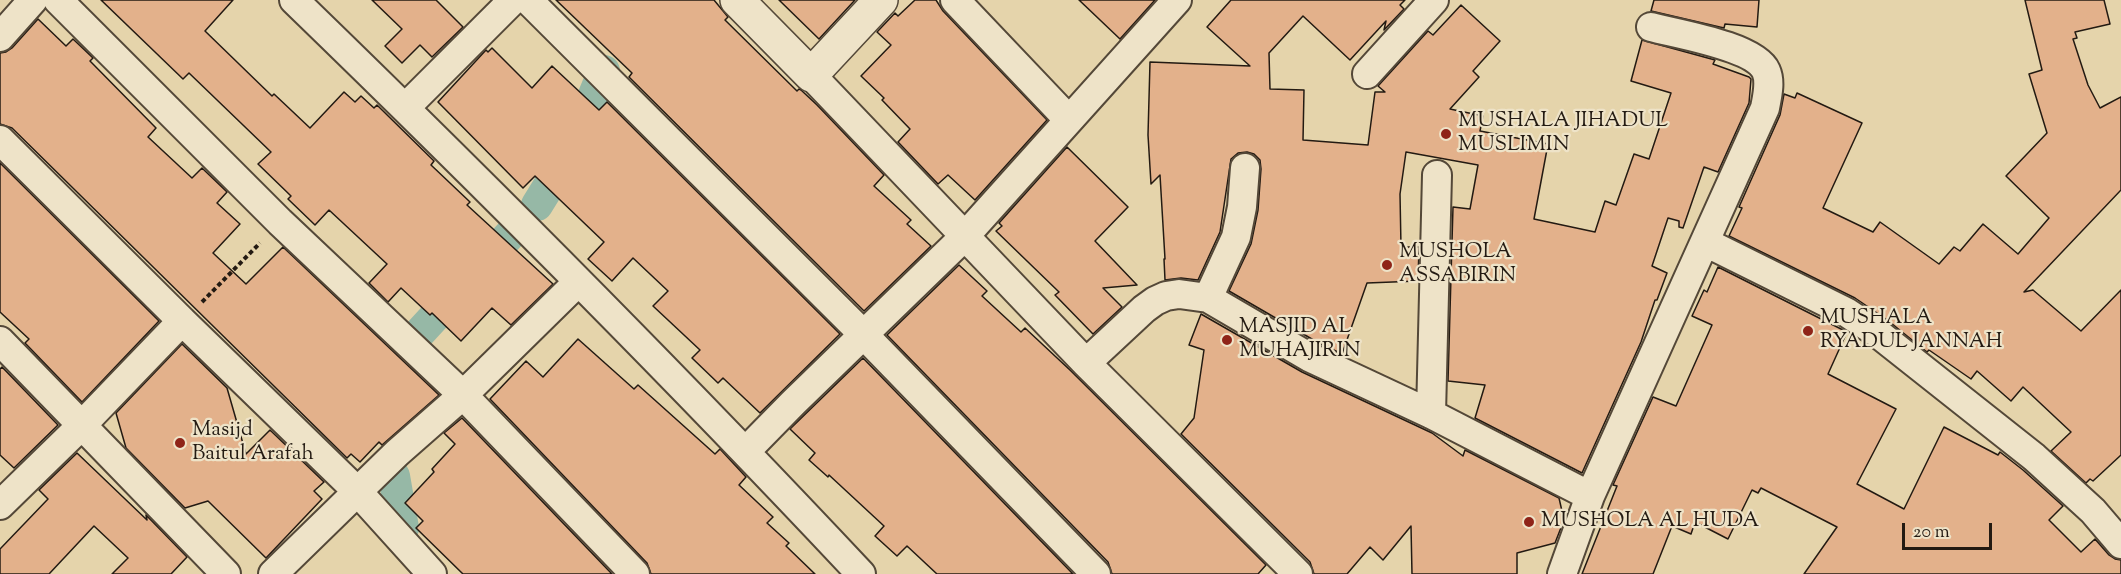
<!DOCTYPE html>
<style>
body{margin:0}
#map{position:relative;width:2121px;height:574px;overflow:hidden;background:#e5d4ab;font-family:"Sorts Mill Goudy",serif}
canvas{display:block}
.scale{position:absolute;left:1902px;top:523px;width:90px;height:27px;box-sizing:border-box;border:3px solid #231a12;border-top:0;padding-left:8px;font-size:18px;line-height:21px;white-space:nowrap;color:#231a12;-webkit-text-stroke:4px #eee3c8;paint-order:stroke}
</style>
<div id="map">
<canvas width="2121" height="574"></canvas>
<div class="scale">20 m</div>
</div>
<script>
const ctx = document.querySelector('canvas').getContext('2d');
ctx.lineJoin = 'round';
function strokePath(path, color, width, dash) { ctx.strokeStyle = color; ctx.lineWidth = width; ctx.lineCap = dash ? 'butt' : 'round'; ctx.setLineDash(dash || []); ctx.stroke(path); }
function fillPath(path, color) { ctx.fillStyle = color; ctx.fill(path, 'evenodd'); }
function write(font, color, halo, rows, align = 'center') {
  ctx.font = font + ' "Sorts Mill Goudy",serif'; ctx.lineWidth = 4.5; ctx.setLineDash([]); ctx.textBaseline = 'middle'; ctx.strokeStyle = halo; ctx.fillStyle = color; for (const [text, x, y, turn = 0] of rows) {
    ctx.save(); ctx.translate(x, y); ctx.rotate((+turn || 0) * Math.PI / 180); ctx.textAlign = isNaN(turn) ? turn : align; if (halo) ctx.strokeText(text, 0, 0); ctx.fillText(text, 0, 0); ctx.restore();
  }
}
const canal = new Path2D(`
 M537,205L571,150L604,71
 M414,339L516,228
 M394,476L403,528`);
const building = new Path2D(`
 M101,0H233L205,31L272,96L274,94L310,128L344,92L355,102L361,96L374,108L377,105L434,161L431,165L470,202L467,205L553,284L511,325L492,308L461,341L432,313L430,315L401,288L388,302L369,283L387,264L329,210L315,225L288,199L291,196L258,164L271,152L189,73L183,79Z
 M372,0H436L463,27L432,57L420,45L402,63L385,46L402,29Z
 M556,0H714L728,17L725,20L797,91L799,89L801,90L817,105L884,175L874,186L911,220L907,224L931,246L864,311L629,77L632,73Z
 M779,0H855L819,39Z
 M915,0H936L943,11L1047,120L975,200L948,175L938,184L898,142L910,129L882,100L884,98L861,76L891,45L877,32L895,13L898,16Z
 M1079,0H1155L1120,39Z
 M1231,0H1405L1400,5L1404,9L1384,30L1386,21L1350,60L1303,16L1269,53L1270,89L1304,90L1303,140L1368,145L1375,92H1385L1378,86L1428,31L1433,35L1461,5L1500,41L1473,71L1479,77L1450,109L1483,116L1480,131L1548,144L1534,219L1595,232L1605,201L1616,205L1634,154L1649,159L1671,93L1631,81L1642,40L1715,60L1713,64L1749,77L1751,79L1749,103L1718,172L1704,167L1683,228L1679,227V221L1668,218L1652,266L1667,273L1657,300H1655L1641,342L1582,473L1475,418L1485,385L1448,381L1453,207L1470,209L1478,165L1406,152L1400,194L1401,247H1419L1418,281L1367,283L1342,354L1317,342L1229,291L1251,244L1258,210L1261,169L1260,160L1254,154L1247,152L1238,153L1231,159L1220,232L1198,280L1181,278L1165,280L1164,259H1165L1160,175L1151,184L1148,135L1150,62L1250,66L1207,27Z
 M1654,0H1759L1757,27L1725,24L1724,28L1651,11Z
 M2025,0H2104L2110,24L2075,32L2077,38L2073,39L2088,85L2100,108L2121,97V190L2024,292L2033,290L2081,331L2121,290V455L2093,481L2090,479L2086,483L2051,451L2071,432L2023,387L2011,401L1977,371L1971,379L1929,350L1927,352L1886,319L1855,298L1729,236L1742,208L1739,207L1780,115L1784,94L1795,98L1797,93L1862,123L1823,208L1873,232L1880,222L1939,264L1954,247L1960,251L1983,224L2018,254L2049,218L2006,176L2047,133L2029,74L2042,70Z
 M38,19L66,46L73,39L93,58L90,61L156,128L148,137L192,178L202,168L227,192L217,203L240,224L213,253L246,284L283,247L439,395L382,445L379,442L360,462L351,454L347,458L12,128L0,124V53L6,52L12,48Z
 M492,48L532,88L552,66L599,110L607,102L840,334L760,413L723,378L718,383L692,358L700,350L653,306L668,291L633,258L612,281L588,259L604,242L535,176L523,188L438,102L486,50L488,52Z
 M1067,147L1128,207L1095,241L1137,285L1103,288L1122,307L1093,334L1055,295L1059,292L996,231L1002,226L999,223Z
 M0,163L159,321L82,402L25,343L29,339L0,312Z
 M959,265L987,291L982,296L1021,332L1025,328L1071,371L1266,565L1258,574H1112L1108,562L887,335Z
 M1718,267L1847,332L1828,374L1896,409L1857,484L1904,509L1944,427L1998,455L2000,452L2023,470L2063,506L2049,520L2081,552L2095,539L2109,555L2115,559L2121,560V574H1804L1837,527L1761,488L1758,493L1752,490L1728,539L1695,522L1691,534L1672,526L1653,574H1582L1617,486L1613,485L1653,397L1676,406L1712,325L1692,316L1704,290L1707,292Z
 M1201,314L1302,372L1432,433L1463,456L1465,450L1559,498L1564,520L1555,543L1517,553V574H1412L1411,526L1383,560L1370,547L1347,574H1314L1310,562L1181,434L1194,418L1204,350L1189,345Z
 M578,339L634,389L638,385L715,454L720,449L746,477L739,485L773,517L767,523L789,543L786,546L815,574H651L647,563L490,399L526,361L543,377Z
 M182,344L227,388L246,454L270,430L324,482L314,491L322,499L266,558L208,501L185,508L126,448L116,413Z
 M863,358L1073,574H937L907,546L897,556L875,536L884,526L829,475L828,477L809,460L815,453L790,429Z
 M2,367L58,425L14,468L0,455V369Z
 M462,418L612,574H463L416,528L423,521L405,503L434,472L432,469L455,444L444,433Z
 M77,453L147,520L146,515L187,557L171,574H112L128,558L94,526L49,574H0V549L48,499L39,490Z`);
const path = new Path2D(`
 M202,302L260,243`);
const minor = new Path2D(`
 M58,0L280,222L463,395L635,574
 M294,0C487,187 677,378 861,574
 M528,0L864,335L1096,574
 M955,0L1069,120
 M0,37L33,0
 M1367,74L1434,0
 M811,75L1086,363L1298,574
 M405,108L513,0
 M0,140L182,321L81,426L0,505
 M1705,242L1846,312L1876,332L2034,457L2093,511L2121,544
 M1208,298L1236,237L1242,207L1245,168
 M182,321L358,492L432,574
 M0,341L226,574
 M1086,363L1144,309L1155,301L1166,296L1179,294L1208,298L1309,357L1431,414L1590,496
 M1431,414L1437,175
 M746,451L793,403L965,236L1177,0
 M273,574L397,453L463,395L578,282
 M1562,574L1590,496L1765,108C1767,97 1771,82 1766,71C1755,46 1677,34 1651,27`);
const tertiary = new Path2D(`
 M737,0L811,75L881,0`);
const markers = [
 [1446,134,6,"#8f2418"],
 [1387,265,6,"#8f2418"],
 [1808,331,6,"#8f2418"],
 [1227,340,6,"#8f2418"],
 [180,443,6,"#8f2418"],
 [1529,522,6,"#8f2418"]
];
const poiNames = [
 ["MUSHALA JIHADUL",1458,122],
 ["MUSLIMIN",1458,146],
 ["MUSHOLA",1399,253],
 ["ASSABIRIN",1399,277],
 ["MUSHALA",1820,319],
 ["RYADUL JANNAH",1820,343],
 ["MASJID AL",1239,328],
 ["MUHAJIRIN",1239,352],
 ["Masijd",192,431],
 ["Baitul Arafah",192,455],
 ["MUSHOLA AL HUDA",1541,522]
];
strokePath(canal, '#96b8a6', 32);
fillPath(building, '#e3b18b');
strokePath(building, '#231a12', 1.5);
strokePath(minor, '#544838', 32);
strokePath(tertiary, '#544838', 36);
strokePath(path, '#231a12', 4, [4.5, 3]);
strokePath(minor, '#eee3c8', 28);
strokePath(tertiary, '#eee3c8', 33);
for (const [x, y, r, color] of markers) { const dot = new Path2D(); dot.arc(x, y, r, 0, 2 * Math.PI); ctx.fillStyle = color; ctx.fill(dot); strokePath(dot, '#eee3c8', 2); }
write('21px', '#231a12', '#eee3c8', poiNames, 'left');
</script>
